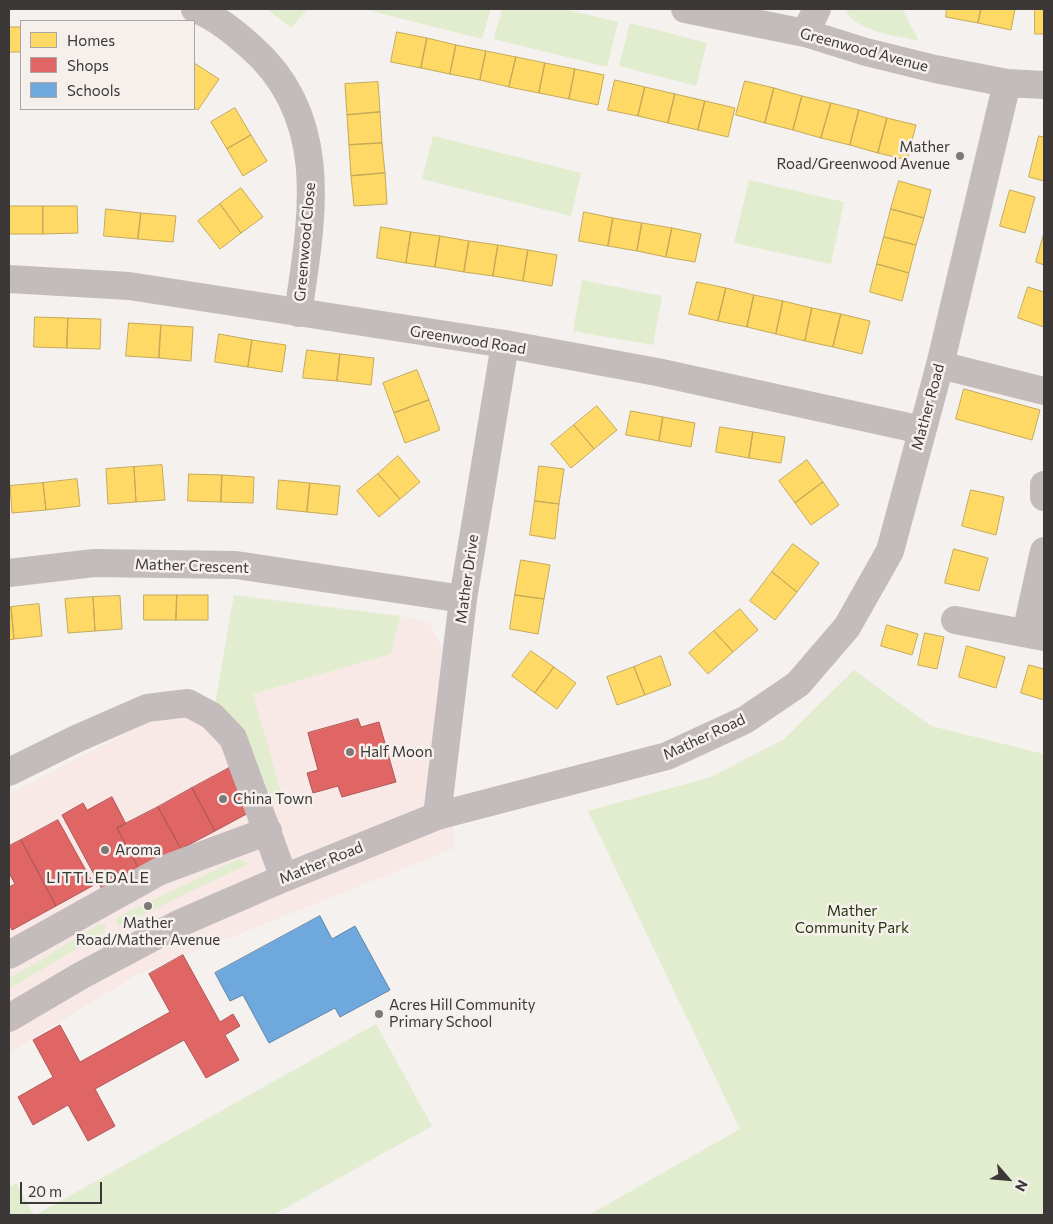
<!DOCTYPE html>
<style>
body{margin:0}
#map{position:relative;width:1053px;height:1224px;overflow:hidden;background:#f4f1ef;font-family:Commissioner,sans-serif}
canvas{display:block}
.frame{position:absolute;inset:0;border:10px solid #3b3837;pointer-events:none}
.legend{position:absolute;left:20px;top:20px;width:175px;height:90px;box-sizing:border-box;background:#f6f0ed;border:1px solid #aba6a4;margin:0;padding:6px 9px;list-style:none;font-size:15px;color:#3b3837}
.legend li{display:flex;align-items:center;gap:10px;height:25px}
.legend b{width:25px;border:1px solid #aba6a4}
.north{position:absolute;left:983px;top:1154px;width:50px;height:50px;-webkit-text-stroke:4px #f6f0ed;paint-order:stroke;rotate:117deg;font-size:14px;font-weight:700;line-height:20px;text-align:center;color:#3b3837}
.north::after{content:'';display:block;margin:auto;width:18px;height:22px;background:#3b3837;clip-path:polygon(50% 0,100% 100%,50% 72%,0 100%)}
.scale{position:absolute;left:20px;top:1182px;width:82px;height:22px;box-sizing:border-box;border:2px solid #3b3837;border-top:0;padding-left:6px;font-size:15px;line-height:18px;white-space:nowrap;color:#3b3837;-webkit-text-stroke:4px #f6f0ed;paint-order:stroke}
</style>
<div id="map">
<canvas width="1053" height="1224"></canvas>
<div class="frame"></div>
<ul class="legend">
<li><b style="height:14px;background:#ffd966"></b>Homes</li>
<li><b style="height:14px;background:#e06666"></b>Shops</li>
<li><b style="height:14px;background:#6fa8dc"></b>Schools</li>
</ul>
<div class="north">N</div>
<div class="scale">20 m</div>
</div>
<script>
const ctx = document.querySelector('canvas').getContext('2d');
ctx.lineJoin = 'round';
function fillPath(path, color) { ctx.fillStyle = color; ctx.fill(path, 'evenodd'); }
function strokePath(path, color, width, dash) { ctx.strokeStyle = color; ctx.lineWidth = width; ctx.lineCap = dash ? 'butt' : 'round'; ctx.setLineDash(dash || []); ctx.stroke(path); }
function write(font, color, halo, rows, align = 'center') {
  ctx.font = font + ' Commissioner,sans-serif'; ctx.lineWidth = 5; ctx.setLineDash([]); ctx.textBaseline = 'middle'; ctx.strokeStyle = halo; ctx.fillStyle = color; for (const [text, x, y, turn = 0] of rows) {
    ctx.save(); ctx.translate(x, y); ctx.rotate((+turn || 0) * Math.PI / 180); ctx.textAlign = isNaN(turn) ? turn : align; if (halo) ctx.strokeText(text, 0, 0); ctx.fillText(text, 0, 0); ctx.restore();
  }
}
const commercial = new Path2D(`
 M400,616L429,623L442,648L455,848L136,975L9,1053V794L171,710H214L253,694L391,654Z`);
const green = new Path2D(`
 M267,9H308L291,28Z
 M364,9H491L482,39Z
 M502,9H563L618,22L607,67L494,39Z
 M846,9H902L919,41C899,36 851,31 846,9Z
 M630,23L707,43L696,86L619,66Z
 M433,136L581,173L571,216L422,179Z
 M749,180L844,202L831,264L734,243Z
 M582,280L662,296L653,345L573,331Z
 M234,595L400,616L391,654L253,694L282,795L270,801L214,710Z
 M854,670L931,726L1044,754V1215H589L740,1129L588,811L711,777L784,739Z
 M239,859L248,864L119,926L116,921L119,916Z
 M104,924L106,927L104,932L9,989V979L98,925Z
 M376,1024L432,1126L273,1215H40L39,1213Z
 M16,1183L34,1215H9V1188Z`);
const homes = new Path2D(`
 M947,9H981L978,23L946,17Z
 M981,9H1015L1011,30L978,23Z
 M1035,9H1044V34H1035Z
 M9,27H21V52H9Z
 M397,32L427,38L421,68L391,62Z
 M427,38L456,45L450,74L421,68Z
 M456,45L486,51L480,80L450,74Z
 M486,51L516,57L509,87L480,80Z
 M516,57L545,63L539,93L509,87Z
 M194,63L219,79L198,110L194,108Z
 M545,63L575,69L569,99L539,93Z
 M575,69L604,75L598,105L569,99Z
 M615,80L645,87L638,116L608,110Z
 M745,81L774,88L765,123L736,115Z
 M378,82L380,112L347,115L345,84Z
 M645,87L675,94L668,123L638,116Z
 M774,88L802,96L793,130L765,123Z
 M675,94L705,101L698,130L668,123Z
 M802,96L831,103L821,138L793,130Z
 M705,101L735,108L728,137L698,130Z
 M831,103L859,110L850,145L821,138Z
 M235,108L251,135L227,149L211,122Z
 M859,110L887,118L878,153L850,145Z
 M380,112L382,143L349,145L347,115Z
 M887,118L916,125L907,160L878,153Z
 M251,135L267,161L243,176L227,149Z
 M1039,136L1044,137V181L1029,177Z
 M382,143L385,173L351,176L349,145Z
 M385,173L387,204L354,206L351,176Z
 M899,181L931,190L924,218L891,209Z
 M241,188L263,217L241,233L220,204Z
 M1010,190L1035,197L1025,233L1000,226Z
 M220,204L241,233L220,249L198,221Z
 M9,206H43V234H9Z
 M43,206H77L78,233L43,234Z
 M106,209L141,213L138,239L104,236Z
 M891,209L924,218L916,245L884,237Z
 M584,212L613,218L608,246L579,241Z
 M141,213L176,216L173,242L138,239Z
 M613,218L642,223L637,251L608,246Z
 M642,223L672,228L666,257L637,251Z
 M381,227L411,232L406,263L377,258Z
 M672,228L701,234L695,262L666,257Z
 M411,232L440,236L435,267L406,263Z
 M1044,233V265L1036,262Z
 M440,236L469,241L464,272L435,267Z
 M884,237L916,245L909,273L877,264Z
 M469,241L498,245L493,276L464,272Z
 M498,245L528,250L523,281L493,276Z
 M528,250L557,255L552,286L523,281Z
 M877,264L909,273L902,301L870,292Z
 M697,282L726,288L718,321L689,314Z
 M1028,287L1044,292V327L1018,318Z
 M726,288L754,295L747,327L718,321Z
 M754,295L783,301L776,334L747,327Z
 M783,301L812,308L805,341L776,334Z
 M812,308L841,314L833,347L805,341Z
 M841,314L870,321L862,354L833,347Z
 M35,317L68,318L67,348L34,347Z
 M68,318L101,319L100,349L67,348Z
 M129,323L161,325L159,358L126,356Z
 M161,325L193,327L191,361L159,358Z
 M219,334L252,340L248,367L215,362Z
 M252,340L286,345L282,372L248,367Z
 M307,350L340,354L337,381L303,378Z
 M340,354L374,358L371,385L337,381Z
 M417,370L429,400L394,413L383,383Z
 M964,389L1040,410L1032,440L956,419Z
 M429,400L440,430L405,443L394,413Z
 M597,406L617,430L594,449L574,425Z
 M631,411L663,417L659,441L626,435Z
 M663,417L695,423L691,447L659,441Z
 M574,425L594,449L571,468L551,444Z
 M720,427L753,432L749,458L716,452Z
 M753,432L785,437L781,463L749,458Z
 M398,456L420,482L400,499L378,474Z
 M807,460L823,482L795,503L779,481Z
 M162,465L165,500L136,502L134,467Z
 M539,466L564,469L559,504L535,501Z
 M134,467L136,502L108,504L106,469Z
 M189,474L222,475L221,502L188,501Z
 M378,474L400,499L379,517L357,491Z
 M222,475L254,477L253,503L221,502Z
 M77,479L80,506L46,510L43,483Z
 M279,480L310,483L307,512L277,509Z
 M823,482L839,505L811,525L795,503Z
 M43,483L46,510L12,513L10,486Z
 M310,483L340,486L337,515L307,512Z
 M971,490L1004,497L996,535L962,526Z
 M535,501L559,504L555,539L530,535Z
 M793,544L819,563L797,592L772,572Z
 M954,549L988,558L979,591L945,583Z
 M521,560L550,565L544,599L515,595Z
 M772,572L797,592L775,620L750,601Z
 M144,595H177L176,620H144Z
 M177,595H208V620H176Z
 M515,595L544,599L538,634L510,629Z
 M120,596L122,629L95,631L93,597Z
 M93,597L95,631L68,633L65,599Z
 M39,604L42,636L14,639L11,607Z
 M9,607H11L14,639L9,640Z
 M740,609L758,630L733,652L714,631Z
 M887,625L918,634L912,655L881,646Z
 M714,631L733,652L708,674L689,653Z
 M925,633L944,637L937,669L918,665Z
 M967,646L1005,657L996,688L959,677Z
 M531,651L554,667L535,693L512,676Z
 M661,656L671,685L645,695L634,667Z
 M1029,665L1044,669V700L1021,693Z
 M554,667L576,683L557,709L535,693Z
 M634,667L645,695L617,705L607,677Z`);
const shops = new Path2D(`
 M358,719L361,727L379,722L396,782L342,797L338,786L313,793L307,773L318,770L308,733Z
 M231,767L254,810L215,831L192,788Z
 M192,788L215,831L181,849L158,807Z
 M112,797L126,824L117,828L140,871L103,891L62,815L83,803L87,810Z
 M158,807L181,849L140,871L117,828Z
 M58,820L94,885L56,906L21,840Z
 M21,840L56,906L12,930L9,924V887L15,884L9,873V846Z
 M183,955L220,1022L233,1014L240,1026L225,1035L239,1060L206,1078L184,1040L95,1089L115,1126L88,1141L68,1105L33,1125L18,1097L53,1077L33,1040L60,1025L80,1062L170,1012L149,974Z`);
const schools = new Path2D(`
 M320,916L332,939L355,926L390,990L340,1017L335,1008L269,1043L243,995L230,1001L215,973Z`);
const minor = new Path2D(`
 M195,9C216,17 234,32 251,47C332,118 312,219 298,313
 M685,9L805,33L866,52L935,69L1007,83L1044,85
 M805,33L817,9
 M9,279L129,286L505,344L657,372L922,430
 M940,365L1044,391
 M1044,485V497
 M9,573L94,563L236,565L463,599
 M955,620L1044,637
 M1026,633L1044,551
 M9,772L76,739L147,708L188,703L212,716L233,738L284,878
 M437,816L463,599L505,344
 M9,955L160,871L268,831
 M9,1018L82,975L178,924L284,878L437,816L667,756L745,720L798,684L847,627L890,551L940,365L1007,83`);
const markers = [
 [960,156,5,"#7c7977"],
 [350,752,5,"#7c7977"],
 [223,799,5,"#7c7977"],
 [105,850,5,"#7c7977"],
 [148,906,5,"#7c7977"],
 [379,1014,5,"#7c7977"]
];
const streetNames = [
 ["Greenwood Avenue",864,50,15],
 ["Greenwood Close",305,242,-85],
 ["Greenwood Road",468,340,9],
 ["Mather Road",928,407,-75],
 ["Mather Crescent",192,566,2],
 ["Mather Drive",467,579,-82],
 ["Mather Road",704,737,-25],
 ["Mather Road",321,863,-22]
];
const poiNames = [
 ["Mather",950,147,"right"],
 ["Road/Greenwood Avenue",950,164,"right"],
 ["Half Moon",360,752],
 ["China Town",233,799],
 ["Aroma",115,850],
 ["Mather",148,923,"center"],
 ["Road/Mather Avenue",148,940,"center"],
 ["Acres Hill Community",389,1005],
 ["Primary School",389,1022]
];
const parkNames = [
 ["Mather",852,911],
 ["Community Park",852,928]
];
const neighbourhoodNames = [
 ["LITTLEDALE",98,878]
];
fillPath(commercial, '#f8e8e6');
fillPath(green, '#e2edcf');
fillPath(homes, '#ffd966');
strokePath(homes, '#c4a958', 1);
fillPath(shops, '#e06666');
strokePath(shops, '#ae5858', 1);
fillPath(schools, '#6fa8dc');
strokePath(schools, '#5f86aa', 1);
strokePath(minor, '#c4bbbc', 28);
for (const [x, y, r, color] of markers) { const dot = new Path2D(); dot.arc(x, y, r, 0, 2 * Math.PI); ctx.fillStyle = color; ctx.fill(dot); strokePath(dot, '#f6f0ed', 2); }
write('15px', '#3b3837', '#f6f0ed', streetNames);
write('15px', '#3b3837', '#f6f0ed', poiNames, 'left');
write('15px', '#28360e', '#f6f0ed', parkNames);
ctx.letterSpacing = '1px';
write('16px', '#3b3837', '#f6f0ed', neighbourhoodNames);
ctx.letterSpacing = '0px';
</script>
